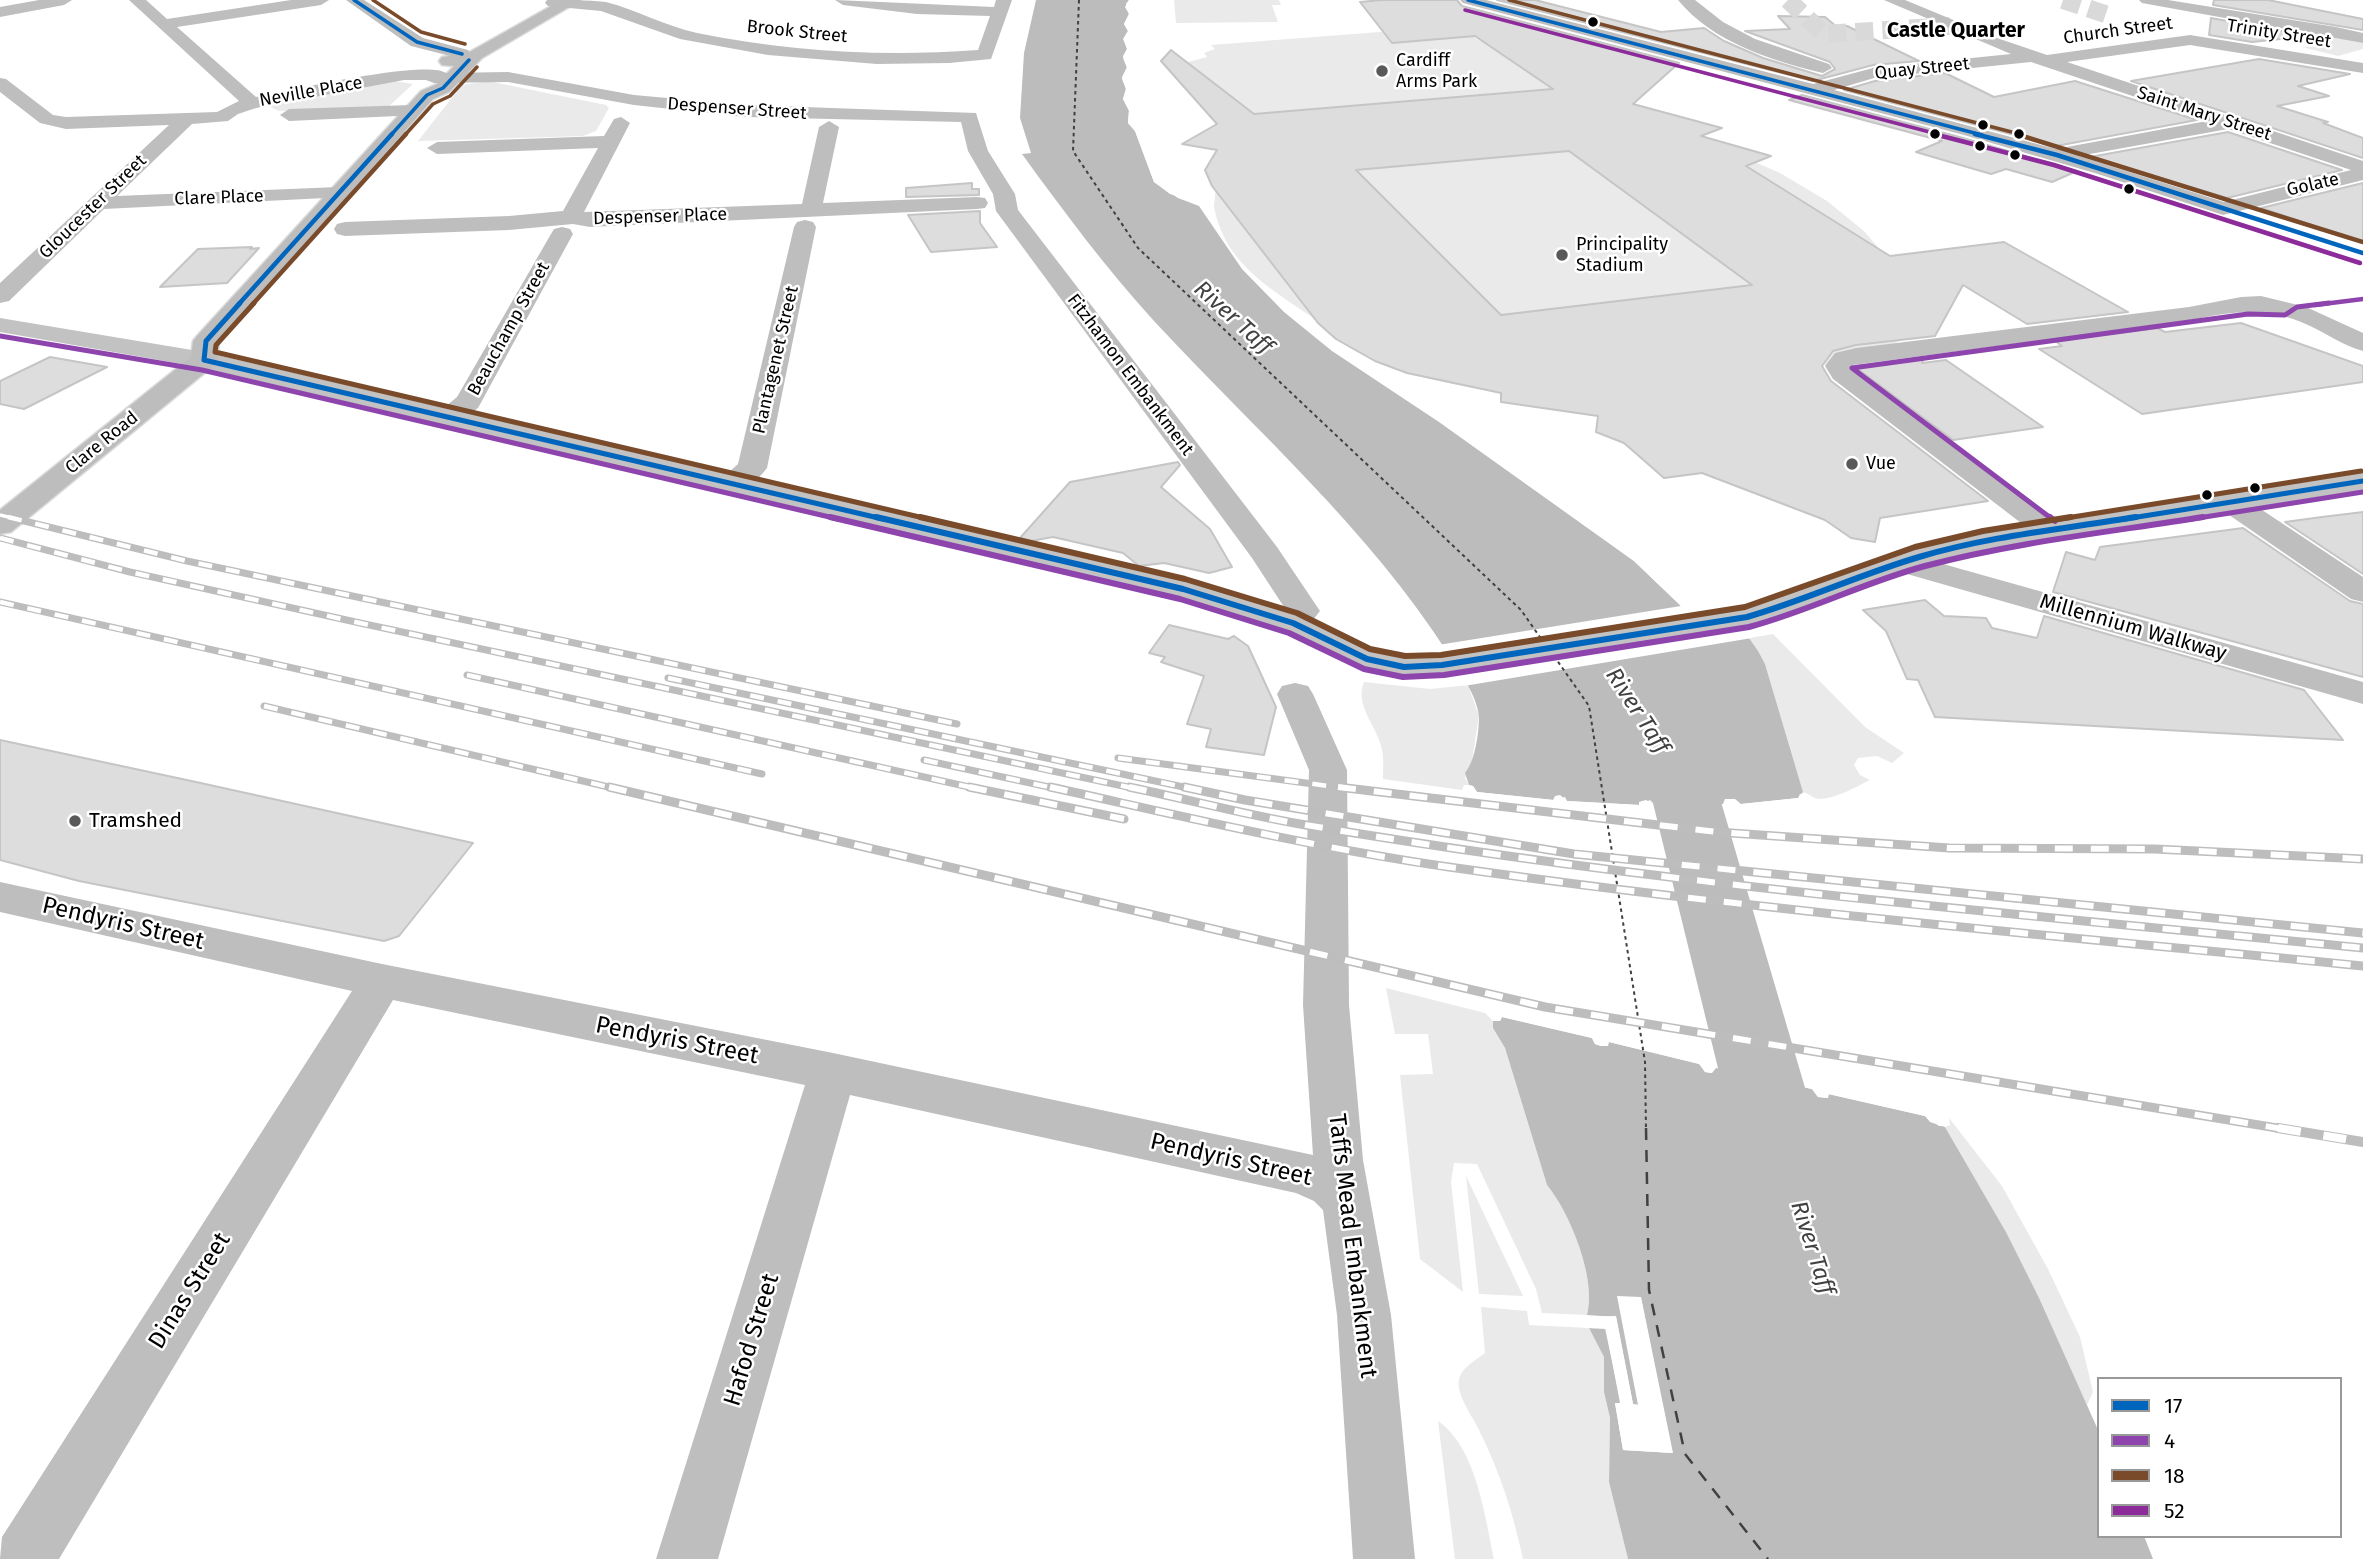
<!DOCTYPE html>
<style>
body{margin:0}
#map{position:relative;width:2363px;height:1559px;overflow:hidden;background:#fff;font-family:"Fira Sans",sans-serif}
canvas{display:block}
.legend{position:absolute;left:2097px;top:1377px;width:245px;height:161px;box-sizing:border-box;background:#fff;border:2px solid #999;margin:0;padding:9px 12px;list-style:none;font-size:21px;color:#000}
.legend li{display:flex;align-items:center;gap:14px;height:35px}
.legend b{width:35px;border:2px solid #999}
</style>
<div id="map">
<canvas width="2363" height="1559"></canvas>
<ul class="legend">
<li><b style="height:9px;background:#0065bd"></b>17</li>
<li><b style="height:9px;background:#8e44ad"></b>4</li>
<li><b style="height:9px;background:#7a4b2a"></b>18</li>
<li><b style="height:9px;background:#8c2b99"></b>52</li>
</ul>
</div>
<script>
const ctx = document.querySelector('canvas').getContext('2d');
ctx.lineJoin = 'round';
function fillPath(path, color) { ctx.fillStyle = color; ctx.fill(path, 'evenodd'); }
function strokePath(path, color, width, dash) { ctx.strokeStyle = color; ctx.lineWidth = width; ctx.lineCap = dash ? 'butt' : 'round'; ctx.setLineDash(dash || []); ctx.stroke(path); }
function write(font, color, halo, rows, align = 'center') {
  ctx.font = font + ' "Fira Sans",sans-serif'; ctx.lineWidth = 5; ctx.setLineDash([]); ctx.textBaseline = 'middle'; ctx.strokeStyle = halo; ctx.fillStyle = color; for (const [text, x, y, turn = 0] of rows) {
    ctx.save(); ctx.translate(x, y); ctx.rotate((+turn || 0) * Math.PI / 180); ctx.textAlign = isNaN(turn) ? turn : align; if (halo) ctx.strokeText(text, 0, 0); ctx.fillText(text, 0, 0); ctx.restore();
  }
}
const green = new Path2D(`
 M1174,0H1279L1281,5H1272L1278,22L1176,23Z
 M1444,27L1466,33L1488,45L1503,44L1555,81L1746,158L1780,173L1827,201L1864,231L1882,252L1906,338L1857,360L1865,369L1853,360L1819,366L1508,393C1455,386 1397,375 1350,348C1334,339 1324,324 1309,315C1281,296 1248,276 1229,246C1222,234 1216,220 1214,206C1214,202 1216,194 1215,190C1212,183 1206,180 1207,171C1209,151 1235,131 1248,117L1199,83L1188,62L1207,57L1204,53L1215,49L1211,45Z
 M2333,36L2363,43V49L2338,56L2302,47L2321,46L2303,39Z
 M394,81L413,84L388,107L279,111L270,107L275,104Z
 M488,81L606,105L609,108L596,131L583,136L418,141L462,85Z
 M939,541L1162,594L1160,596L936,544Z
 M1773,634L1865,727L1904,753L1892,763L1877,756L1858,758L1854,765L1860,775L1870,780C1856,787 1835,799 1819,799C1813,799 1810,794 1803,792L1765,664L1749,638Z
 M1364,682L1430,689L1468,685L1479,716L1472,760L1465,778L1469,785H1464L1462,790L1383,779C1383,770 1384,759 1382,750C1378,727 1354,706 1364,682Z
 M1386,988L1485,1013L1493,1021V1028L1505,1048L1547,1185C1570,1213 1597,1279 1587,1315L1542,1313L1536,1289L1477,1164L1454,1163L1451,1182L1463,1292L1420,1259L1400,1075L1433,1074L1428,1034H1395Z
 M1949,1118L2002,1186L2048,1269L2080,1337L2093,1392L2087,1405L2006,1232L1945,1127L1950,1125Z
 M1466,1176L1523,1296L1479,1294Z
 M1481,1307L1527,1311L1529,1325L1589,1328L1604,1357V1392L1610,1418L1609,1482L1628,1559H1523C1513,1513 1500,1472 1479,1430C1473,1417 1456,1395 1459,1380C1461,1368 1476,1360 1485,1353Z
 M1438,1421C1476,1447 1485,1516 1494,1559H1455Z`);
const water = new Path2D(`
 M1036,0H1129L1126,4L1129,14L1124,24L1128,31L1124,38L1127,49L1123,56L1127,67L1122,77L1126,89L1123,99L1129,111L1128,123L1135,131L1154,182L1178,198L1199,206L1242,269L1284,312L1332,351L1439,422L1634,561L1681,606L1685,605L1749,638L1758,651L1765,664L1803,792L1799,798L1741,804L1735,799H1725L1724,804L1655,805L1650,800L1640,805L1567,801L1565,797L1554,800L1477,792L1473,786L1469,785L1465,773C1475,761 1479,733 1479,717C1477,695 1460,673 1449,655C1369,529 1255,430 1154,321C1106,268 1064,212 1022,154L1031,153L1020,118L1024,53Z
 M1502,1017L1592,1038L1595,1044L1601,1046L1609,1042L1700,1064L1705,1072L1711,1073L1716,1067L1812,1089L1818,1097L1828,1098V1094L1925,1116L1930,1122L1945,1127L2006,1232L2039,1298L2099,1432V1536H2144L2153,1559H1628L1609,1482L1610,1418L1604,1392V1357L1589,1328H1605L1621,1404L1615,1403L1623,1450L1672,1453L1641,1298L1618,1297L1639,1405L1633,1404L1616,1317L1587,1315C1597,1279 1570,1213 1547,1185L1505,1048L1493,1028V1021H1500Z`);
const pier = new Path2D(`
 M1129,0H1132L1128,7L1132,15L1128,23L1132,31L1127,40L1131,49L1126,58L1130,68L1125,78L1130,89L1126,98L1133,111L1131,122L1139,130L1157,179L1172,191L1202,204L1170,194L1154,182L1135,131L1128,123L1129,109L1123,99L1126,89L1122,79L1127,68L1123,58L1127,49L1123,39L1128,31L1124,24L1129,14L1125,7Z
 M1444,425L1451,426L1636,558L1683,602L1752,638L1464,686L1438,645L1681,606L1634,561Z
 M1465,785L1473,786L1477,792L1553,800L1555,796L1560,795L1567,801L1639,805V802L1646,800L1655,805L1723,804L1725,799H1730L1741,804L1798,798L1800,794L1807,793L1800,802L1741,807L1730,802L1725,807L1674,809H1654L1646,804L1640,809L1566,804L1560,799L1554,803L1477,795Z
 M1500,1014L1593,1034L1602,1042L1609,1038L1701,1060L1704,1067L1711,1070L1717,1064L1814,1086L1817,1093L1825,1095L1829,1090L1926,1112L1932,1119L1948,1126H1939L1925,1116L1829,1094L1828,1098L1818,1097L1812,1089L1716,1068L1712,1073L1705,1072L1699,1064L1609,1042L1608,1046H1601L1595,1044L1592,1038L1502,1017L1500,1021L1490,1019Z
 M1617,1296L1641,1297L1673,1453L1623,1450L1615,1403H1620L1606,1329L1586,1328L1588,1324L1609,1327L1624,1403L1619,1407L1626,1447L1668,1449L1638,1301L1622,1300L1642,1405L1640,1409L1630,1405L1613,1320L1584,1317L1616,1316L1633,1404L1638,1405Z`);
const river = new Path2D(`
 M1647,703L1669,709L1702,759L1719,795L1828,1166L1816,1192L1785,1203L1754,1192L1742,1166L1651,795L1636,759L1615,723L1625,709Z`);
const ferryFar1 = new Path2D(`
 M1079,0L1073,151L1138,248L1521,610L1542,640
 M1554,656L1589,706L1645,1062L1646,1130`);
const ferry = new Path2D(`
 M1646,1128L1649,1290L1685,1454L1768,1559`);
const building = new Path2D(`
 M1381,0H1457L1462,6L1679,63L1633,104L1722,128L1701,136L1771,156L1746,166L1890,256L2004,242L2128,312L2027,324L1963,285L1935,336L1856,345L1833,351L1822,366L1831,381L1988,501L1880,518L1875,542L1851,538L1825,520L1702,473L1664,478L1624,443L1596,432L1598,416L1501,402V393L1407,373L1375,361L1336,339L1318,323L1212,186L1205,170L1217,150L1182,144L1217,124L1161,61L1171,50L1254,114L1553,89L1475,36L1392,43L1360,2ZM1569,151L1752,285L1501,315L1356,170Z
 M1497,0H1535L1661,32L1704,28L1724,41L1763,58L1822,76L1835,69L1830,62L1745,31L1790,29L1778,16L1825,17L1837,27L1847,26L1919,61L1873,65L1813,81Z
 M2214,0H2268L2363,19V30L2213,5Z
 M2211,18L2309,36L2252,42L2209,35Z
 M2259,59L2350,74L2298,86L2329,96L2277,106L2328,122L2323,123L2363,138V158L2131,81Z
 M1945,73L1994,97L2075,81L2197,120L2056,146L1844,90L1875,81Z
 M1802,95L1963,138L2077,171L2052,182L2006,169L1991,174L1916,152L1942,141L1789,100Z
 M2228,132L2342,170L2227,198L2090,157Z
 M972,183V189H979V195L906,197V188Z
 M2363,183V242L2261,208Z
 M980,211V223L997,247L931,252L908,215Z
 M252,247L250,249L259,248L227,283L160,287L198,249Z
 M2241,323L2363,366V382L2142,414L2039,349L2062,346L2055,341L2157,328L2165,332Z
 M50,357L107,367L24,409L0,404V381Z
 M1924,358L1922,363L1946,360L2043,427L1953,440L1855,367Z
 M1178,462L1180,465L1161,487L1210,529L1232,567L1209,573L1164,563L1139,566L1123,553L1053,537L1031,541L1020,538L1070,482Z
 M2363,512V574L2285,522L2322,517Z
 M2243,528L2350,601L2363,604V677L2053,592L2066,552L2095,560L2100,547Z
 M1925,600L1944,616L1986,618L1992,628L2037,638L2044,616L2304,690L2343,740L1935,717L1918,680L1907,679L1886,631L1863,610Z
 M1169,625L1228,639L1234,636L1248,646L1276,707L1264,755L1206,747L1211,729L1187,724L1204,676L1161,662L1165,657L1149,653Z
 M0,740L196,782L473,843L399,936L384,941L79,881L0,860Z`);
const streetTunnel = new Path2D(`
 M1788,0L1824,34L1950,26
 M2063,0L2111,16`);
const street = new Path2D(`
 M39,0H72L64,5L0,17V7Z
 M129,0H146L167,19L291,0H329L321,5L177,27L256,97C287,91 426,59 446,73L508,72L634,95L745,105L976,113L988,151L1015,194L1018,210L1277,547L1320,611C1308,627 1302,635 1281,630L1276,623L1286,610L1252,558L996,211L993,194L968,151L961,122L745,117L634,105L508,82L434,83L426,80H404L256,108L238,114L228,121L192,124L117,196L339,187L346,189L350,193L346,197L104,209L9,301L0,303V283L169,125L66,129L40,123L0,92V78L6,79L53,115L66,117L217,112L239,101Z
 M346,0H364L423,38L468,50L470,54L462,59L411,46Z
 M547,0C567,0 587,0 606,2C637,10 665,26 697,33C790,52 884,57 978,50L990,16L917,14L843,5L835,0L994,7L996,0H1012L991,59L949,63L877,64L768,55L680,39L601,11L548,6L545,3Z
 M1460,0H1486L1813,84L1873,68L2011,54L1884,0H1905L1997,38L2047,55L2190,35L2363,63V73L2190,45L2067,62L2363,161V180L2223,215L2098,174L1964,135L1463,3ZM2031,62L2207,121L2056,149L1834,90L1874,78ZM2228,129L2351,170L2224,202L2079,156Z
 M1678,0H1695L1723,22L1755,39L1829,64L1832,68L1823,73C1773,61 1712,42 1678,0Z
 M2139,0H2168L2336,27L2363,33V43L2142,3Z
 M412,105L421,111L419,115L289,121L280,115L289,109Z
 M621,117L630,123L584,212L802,204L819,127L829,121L839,127L823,203L977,197L985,198L988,203L985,208L977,209L590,227L573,224L509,230L345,236L337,234L334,229L337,224L345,222L509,216L563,211L598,148L437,154L427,148L437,142L604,136L614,119Z
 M805,220L813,222L816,227L767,468C756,483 739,495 721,490L716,484L738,464L794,227L797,222Z
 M562,227L570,229L573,234L478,408L457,423L447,425L437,423L433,417L457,397L551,234L554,229Z
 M2261,296L2306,307L2363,333V351C2344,346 2326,333 2308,325C2267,306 2231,311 2189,321L1853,365L1852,368L2060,522L2065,529L2060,536L2049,538L2038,536L1833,379L1825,366L1835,353L1856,348L2189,307L2241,297Z
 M2230,493L2241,496L2363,577V602L2351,599L2219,508L2215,502L2219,496Z
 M1904,553L2363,682V704L1893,570L1888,563L1893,556Z
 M1295,683L1308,686L1313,694L1347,770L1349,1005L1363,1160L1391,1315L1415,1559H1353L1337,1315L1323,1210L1314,1201L1296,1193L850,1095L718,1559H656L805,1085L393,1000L59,1559H0L2,1537L352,991L0,912V882L382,964L833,1053L1313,1155L1303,1005L1309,770L1277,694L1282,686Z`);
const secondary = new Path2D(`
 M0,318L204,352L1183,579L1305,616L1378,651L1404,656L1442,654L1744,607L1908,550L1985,532L2363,472V490L1985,550L1930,564L1797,613L1747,627L1442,676L1404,678L1355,666L1281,630L1173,597L204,368L0,332Z`);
const primary = new Path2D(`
 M562,0H581L482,58L449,92L433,99L219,342L217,360L213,366L11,532L0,534V510L191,357L193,341L197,336L421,91L437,84L454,66L442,65L439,61L442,57L466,54Z`);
const railFar3 = new Path2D(`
 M0,515L16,519`);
const railFar2 = new Path2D(`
 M8,517L187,561L957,724
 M0,538L130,572L360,623L1137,789
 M0,602L762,774
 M467,675L978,789
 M668,678L1193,789
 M264,706L617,789
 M1118,758L1351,789
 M924,760L1058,789`);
const railFar1 = new Path2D(`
 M609,787L1545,1007L2289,1130
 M969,787L1124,819
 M1050,787C1182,816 1315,848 1449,867C1752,910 2058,936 2363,966
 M1129,787C1186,799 1243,814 1300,824C1652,884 2008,913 2363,948
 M1184,787L1245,800L1574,854L2363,933
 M1338,787L1717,832L1949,848L2155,849L2363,859`);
const rail = new Path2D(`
 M2278,1128L2363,1142`);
const bus1Far3 = new Path2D(`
 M354,0L417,42L462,54
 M1468,0L1982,135
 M391,135L427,95L443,88L469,60`);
const bus1Far2 = new Path2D(`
 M1975,134L2057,155L2363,253
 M238,305L392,134`);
const bus1Far1 = new Path2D(`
 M204,360L883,519
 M204,360L206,341L240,303
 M2125,519L2363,481`);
const bus1 = new Path2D(`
 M876,517L1183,589L1293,623L1367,659L1404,667L1442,665L1747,617C1806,600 1861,574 1919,557C1989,536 2064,529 2136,517`);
const bus2Far2 = new Path2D(`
 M2315,305L2363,299`);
const bus2Far1 = new Path2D(`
 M0,336L202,370L838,519
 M2052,519L1852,368L2248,314L2285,315L2297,307L2329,303
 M2192,519L2363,492`);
const bus2 = new Path2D(`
 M830,517L1180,599L1289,633L1364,669L1403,677L1444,675L1749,627C1809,611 1865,582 1925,566C2016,542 2110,532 2203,517
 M2050,517L2055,521`);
const bus3Far3 = new Path2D(`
 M373,0L421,32L465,44
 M1509,0L2023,135
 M405,135L433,104L450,96L477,67`);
const bus3Far2 = new Path2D(`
 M2016,134L2363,242
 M252,305L406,134`);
const bus3Far1 = new Path2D(`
 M254,303L216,345L215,352L928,519
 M2060,519L2361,471`);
const bus3 = new Path2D(`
 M920,517L1185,579L1297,613L1370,649L1405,656L1441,655L1745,607L1915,547L1983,531L2071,517`);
const bus4Far1 = new Path2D(`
 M1465,10L1941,135`);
const bus4 = new Path2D(`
 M1934,134L2054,165L2360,263`);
const markers = [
 [1593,22,6,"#000"],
 [1382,71,7,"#595959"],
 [1983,125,6,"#000"],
 [1935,134,6,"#000"],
 [2019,134,6,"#000"],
 [1980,146,6,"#000"],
 [2015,155,6,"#000"],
 [2129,189,6,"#000"],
 [1562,255,7,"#595959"],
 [1852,464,7,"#595959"],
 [2255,488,6,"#000"],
 [2207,495,6,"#000"],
 [75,821,7,"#595959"]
];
const farStreetnames = [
 ["Church Street",2118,31,-8],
 ["Brook Street",797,32,6],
 ["Trinity Street",2279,34,9],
 ["Quay Street",1922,69,-6],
 ["Neville Place",311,92,-10],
 ["Despenser Street",737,109,4],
 ["Saint Mary Street",2204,114,18],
 ["Golate",2313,185,-13],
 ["Clare Place",219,198,-2],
 ["Gloucester Street",93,207,-44],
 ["Despenser Place",660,217,-2],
 ["Beauchamp Street",509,329,-61],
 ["Plantagenet Street",776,360,-77],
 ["Fitzhamon Embankment",1130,375,53],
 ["Clare Road",102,443,-39]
];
const farPoinames = [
 ["Cardiff",1396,61],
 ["Arms Park",1396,82],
 ["Principality",1576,245],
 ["Stadium",1576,266],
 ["Vue",1866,464]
];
const farQuarternames = [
 ["Castle Quarter",1956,31]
];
const streetNames = [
 ["Millennium Walkway",2133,628,16]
];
const poiNames = [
 ["Tramshed",89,821]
];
const waterNames = [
 ["River Taff",1233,318,42],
 ["River Taff",1637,711,57],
 ["River Taff",1812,1248,72]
];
const nearStreetnames = [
 ["Pendyris Street",123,924,13],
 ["Pendyris Street",677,1041,11],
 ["Pendyris Street",1231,1160,13],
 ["Taffs Mead Embankment",1352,1246,83],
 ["Dinas Street",190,1291,-58],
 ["Hafod Street",752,1340,-73]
];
fillPath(green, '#eaeaea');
fillPath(water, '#bcbcbc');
fillPath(pier, '#fff');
fillPath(river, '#bcbcbc');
strokePath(ferryFar1, '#414141', 2, [3.5, 3.5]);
strokePath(ferry, '#414141', 2.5, [12, 10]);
fillPath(building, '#ddd');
strokePath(building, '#c5c5c5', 2);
strokePath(streetTunnel, '#d9d9d9', 18, [18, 9]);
strokePath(primary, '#dbdbdb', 3);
fillPath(street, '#bebebe');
fillPath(secondary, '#c2c2c2');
fillPath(primary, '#bdbdbd');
strokePath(railFar3, '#bdbdbd', 5);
strokePath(railFar2, '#bdbdbd', 7);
strokePath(railFar1, '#bdbdbd', 9);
strokePath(rail, '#bdbdbd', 10);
strokePath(railFar3, '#fff', 3.5, [11]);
strokePath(railFar2, '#fff', 4.5, [14]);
strokePath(railFar1, '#fff', 6, [18]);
strokePath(rail, '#fff', 8, [23]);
strokePath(bus1Far3, '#0065bd', 3.5);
strokePath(bus1Far2, '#0065bd', 4.5);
strokePath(bus1Far1, '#0065bd', 5);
strokePath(bus1, '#0065bd', 6);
strokePath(bus2Far2, '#8e44ad', 4.5);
strokePath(bus2Far1, '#8e44ad', 5);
strokePath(bus2, '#8e44ad', 6);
strokePath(bus3Far3, '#7a4b2a', 3.5);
strokePath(bus3Far2, '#7a4b2a', 4.5);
strokePath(bus3Far1, '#7a4b2a', 5);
strokePath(bus3, '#7a4b2a', 6);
strokePath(bus4Far1, '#8c2b99', 3.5);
strokePath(bus4, '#8c2b99', 4.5);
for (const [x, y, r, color] of markers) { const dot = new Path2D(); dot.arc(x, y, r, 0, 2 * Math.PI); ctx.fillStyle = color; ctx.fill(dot); strokePath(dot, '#fff', 2.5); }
write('18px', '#000', '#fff', farStreetnames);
write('18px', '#000', '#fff', farPoinames, 'left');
write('bold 21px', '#000', '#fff', farQuarternames);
write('21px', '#000', '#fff', streetNames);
write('21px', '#000', '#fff', poiNames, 'left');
write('italic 23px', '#414141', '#fff', waterNames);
write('24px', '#000', '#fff', nearStreetnames);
</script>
